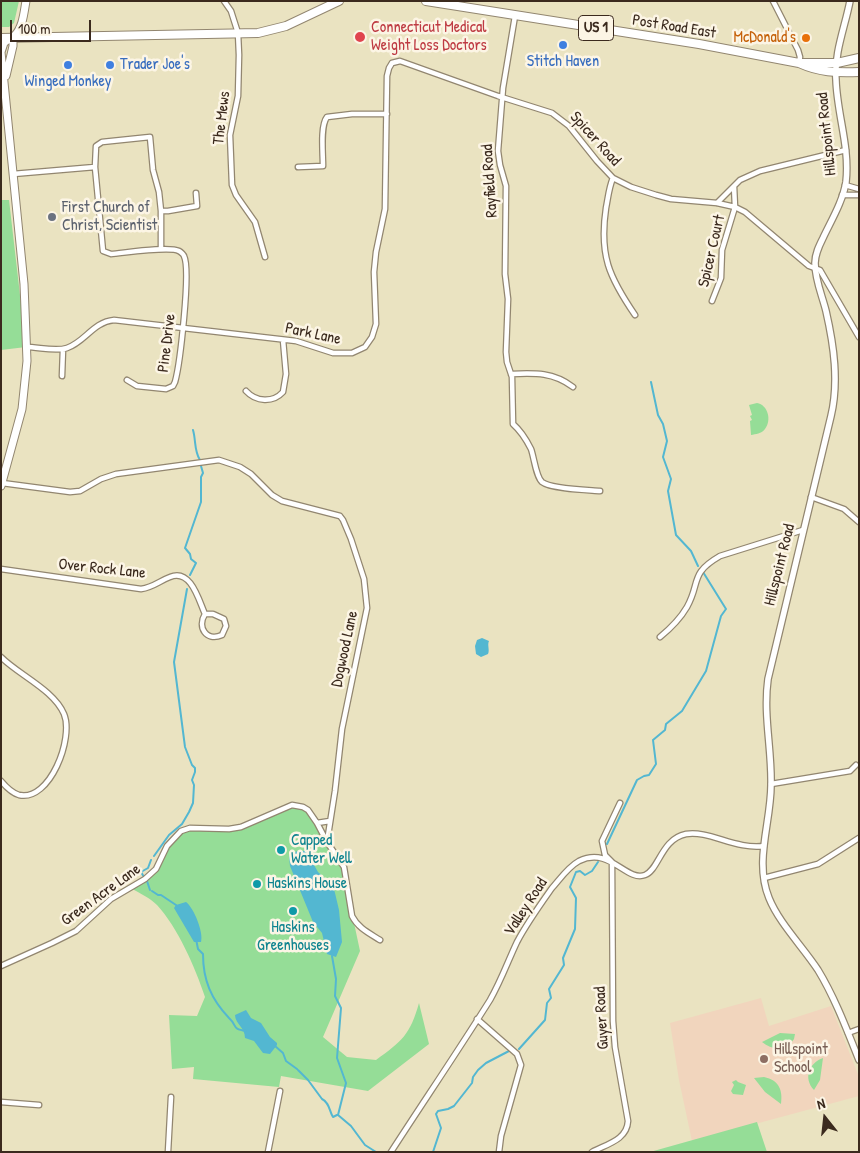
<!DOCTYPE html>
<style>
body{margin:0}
#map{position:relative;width:860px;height:1153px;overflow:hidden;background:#eae3c1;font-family:"Patrick Hand",sans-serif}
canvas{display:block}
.frame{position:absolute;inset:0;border:2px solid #3b2a1e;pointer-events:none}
.north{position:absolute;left:800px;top:1093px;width:50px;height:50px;-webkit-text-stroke:4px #fcf5e5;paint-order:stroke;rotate:344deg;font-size:14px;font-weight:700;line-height:20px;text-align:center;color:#3b2a1e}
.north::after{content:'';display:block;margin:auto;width:18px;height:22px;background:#3b2a1e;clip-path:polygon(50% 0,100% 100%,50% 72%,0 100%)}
.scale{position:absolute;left:10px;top:20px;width:81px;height:22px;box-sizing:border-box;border:2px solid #3b2a1e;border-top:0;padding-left:6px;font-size:15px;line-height:18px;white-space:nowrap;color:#3b2a1e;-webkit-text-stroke:4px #fcf5e5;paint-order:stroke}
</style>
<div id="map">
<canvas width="860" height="1153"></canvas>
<div class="frame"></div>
<div class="north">N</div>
<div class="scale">100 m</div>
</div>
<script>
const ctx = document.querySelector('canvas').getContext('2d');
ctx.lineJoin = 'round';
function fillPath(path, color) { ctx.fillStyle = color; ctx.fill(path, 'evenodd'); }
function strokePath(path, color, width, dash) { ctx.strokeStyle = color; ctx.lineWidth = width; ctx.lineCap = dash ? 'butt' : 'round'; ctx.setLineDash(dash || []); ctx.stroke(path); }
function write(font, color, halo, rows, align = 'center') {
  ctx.font = font + ' "Patrick Hand",sans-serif'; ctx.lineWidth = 5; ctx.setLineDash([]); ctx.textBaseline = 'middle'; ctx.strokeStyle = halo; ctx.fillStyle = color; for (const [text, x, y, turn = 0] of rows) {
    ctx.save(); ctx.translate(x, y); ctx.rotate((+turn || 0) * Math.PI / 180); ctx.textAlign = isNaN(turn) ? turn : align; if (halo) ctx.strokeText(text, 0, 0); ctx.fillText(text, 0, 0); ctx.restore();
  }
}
const built = new Path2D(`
 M761,998L769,1026L831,1006L859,1077V1096L692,1141L679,1080L670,1023Z`);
const green = new Path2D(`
 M1,1H19L14,23L9,27H1Z
 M1,200H9L26,347L1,350Z
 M757,403C768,405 772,420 765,429C761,434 756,434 751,435L750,421L752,420L750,416L752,415L749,405Z
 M292,805L308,810L341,862L360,951L323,1037L347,1057L376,1060C402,1041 410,1035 419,1003L429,1044L368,1091L281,1076L279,1087L193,1079L194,1067L172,1069L169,1015L197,1016L205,997C195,967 178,928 157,905C150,898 139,893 131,888L156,869L167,846L185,829L236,828Z
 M780,1033L795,1034L794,1039C786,1051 773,1051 762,1042Z
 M823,1058L820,1080L814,1090C803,1078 809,1063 823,1058Z
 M764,1077C779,1080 783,1090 781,1104L765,1092L754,1078Z
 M736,1080L738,1082L746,1085L743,1095L733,1094L731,1091L734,1085L732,1082Z
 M757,1122L767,1152H650Z`);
const water = new Path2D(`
 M482,638L489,641C487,645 490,650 488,654L481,657L476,654L475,646L477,640Z
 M297,851H306L318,872L333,886L335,893L339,910L342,942L336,957L327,954L322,933L313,922L290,866L289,857Z
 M186,902C194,908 204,933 201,942H194L174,908L176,905Z
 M246,1010L251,1018L261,1023L270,1037L277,1043V1045L270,1054L263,1053L254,1041L245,1038C245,1027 235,1024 235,1015Z`);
const stream = new Path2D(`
 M651,382L658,415L663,424L667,441L663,457L671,479L668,491L676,535L691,551L698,566
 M193,430C196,440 194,451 200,460
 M190,575L196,563L191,559L190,554L185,548L201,502V477L203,473L201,466
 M607,844L637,780L644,776L649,775L656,764L653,740L665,730L666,724L682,711L706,671L721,616L726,609L703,572
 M154,856L169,835L182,824L189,812L193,803L194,785L192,780L195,772V768L192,765L185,747L174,662L187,589
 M144,877L141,872L148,868L151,860
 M147,881L150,890
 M152,891L158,895H161L176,905
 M196,939L198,949L203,954C203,980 211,999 229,1018C238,1026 231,1029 246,1031
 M332,956L336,979L335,996L341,1008L337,1058L346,1083L338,1115L351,1126L365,1145L376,1152
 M275,1046L283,1053L286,1061L297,1069
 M519,1049L545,1020L547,1003L551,998L549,989L564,965L563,958L575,929L576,898L570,887L576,872L580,871L585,875L592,871L598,862
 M298,1070L308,1080L322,1099C330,1103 329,1111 333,1117L337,1115
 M433,1152L441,1128L436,1114L438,1111L448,1109L454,1106L472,1083L473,1077L478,1070L486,1063L509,1051`);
const minor = new Path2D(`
 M224,1L231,11L238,33L239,55L238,96L230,135L232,185L236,195L255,222L265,257
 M773,1L798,50L800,57L799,63
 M515,16L503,88L498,151L500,165L506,186L505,274L508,299L506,352L507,362L512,377L513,424C521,431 526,439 531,449C534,457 536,477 542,482C551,489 588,490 600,491
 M95,167L103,251L111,254C124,253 169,246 179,251C181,252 184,255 184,256C191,270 180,364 175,382L173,386L166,389L137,386L127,380
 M298,167L323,166C323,153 320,126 327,117L352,114H387
 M13,174L95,167L96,146L102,142L150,137L153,170L159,192L161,211V249
 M613,178C609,187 608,198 606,208C599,255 609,277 635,315
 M845,185L859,189
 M842,195H859
 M717,203L734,186
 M161,211H168L197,206L196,193
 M712,301L721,278L722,250L735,207L734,186L740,180L760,171L846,150
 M26,347C39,347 55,352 67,348C85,342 93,322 114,320L296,341L333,353H352L365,347L372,337L376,324L374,272L376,252L385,209L387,76L389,68L392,63L400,61L498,96L552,113L569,126L597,161L613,178L631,187L656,195L671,199L717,203L735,207L745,212L809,266L820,270L859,337
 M511,374C535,373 553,372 573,387
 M62,376L63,349
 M246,391C256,402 273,403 283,392L286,374L283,340
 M2,483L70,492L80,491L101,479L116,474L219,460L240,467L251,474L272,495L282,501L340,516L343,520L351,539L364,579L367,608L342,729L335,791L327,842
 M811,497L844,509L859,522
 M1,569L141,589C154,587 159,581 170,577C191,568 199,601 205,614H213L224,619L226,626L222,635C206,642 197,627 205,614
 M660,637C671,628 680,619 687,607C701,582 689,574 720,556L803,530
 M1,657C19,675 54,690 64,714C74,738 50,802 19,795C12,793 6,787 1,781
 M771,784L850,771L856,765
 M317,823L330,821
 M764,878L818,864L859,838
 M1,966L52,943L76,931L111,899L145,879L156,869L167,846L181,831L190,828L229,829L241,827L292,805L303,807L308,810L317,823L327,842L344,867L352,916C358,928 369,933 380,940
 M477,1019L517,1054L521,1065L501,1136L499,1152
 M848,1033L859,1029
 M1,1102L39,1105
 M168,1152L171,1097
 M268,1152L280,1091
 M391,1152C424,1101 458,1051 490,1000C501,981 508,961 517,942C527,923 540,905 552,888C560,879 568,867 579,861C610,846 626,882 645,875C659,870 661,839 686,834C709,830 736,850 764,846
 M592,1152C607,1144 627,1140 628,1121L615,1047L613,1021L612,862L605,855L602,841L620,803`);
const tertiary = new Path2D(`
 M850,1C845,27 834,53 836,80C837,114 850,147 846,182C843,201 831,221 823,238C819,246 815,254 815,263C815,280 822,295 826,311C834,346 839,382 831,416L768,679C763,715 772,750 771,785C771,823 754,861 769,898C779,923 803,947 818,970C835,998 847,1030 859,1060`);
const secondary = new Path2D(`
 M6,76L13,46V37
 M1,486L22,409L27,361L24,284L1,52L4,43C7,40 11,39 14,36C23,28 24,12 26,1`);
const primary = new Path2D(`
 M426,1L699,44L799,63C819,72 836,73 859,72
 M1,38L258,33L286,26L339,1
 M801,63H837L859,58`);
const markers = [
 [360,37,6,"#e0444e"],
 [806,38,5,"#e8710a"],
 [563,45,5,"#3f7fe0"],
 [68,65,5,"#3f7fe0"],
 [110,65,5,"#3f7fe0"],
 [52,217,5,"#6b7280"],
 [281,850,5,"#0f9aa8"],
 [257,884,5,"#0f9aa8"],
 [293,911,5,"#0f9aa8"],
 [764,1059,5,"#8d6e63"]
];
const shields = [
 [596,28,35]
];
const shieldNames = [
 ["US 1",596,28]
];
const streetNames = [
 ["Post Road East",674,27,9],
 ["The Mews",222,118,-83],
 ["Hillspoint Road",827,134,-96],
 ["Spicer Road",595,139,48],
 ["Rayfield Road",490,181,-94],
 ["Spicer Court",712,251,-77],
 ["Park Lane",313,334,12],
 ["Pine Drive",167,343,-83],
 ["Hillspoint Road",780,565,-76],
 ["Over Rock Lane",102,569,6],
 ["Dogwood Lane",345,649,-78],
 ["Green Acre Lane",101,895,-36],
 ["Valley Road",526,907,-57],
 ["Guyer Road",602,1018,-93]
];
const healthNames = [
 ["Connecticut Medical",371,28],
 ["Weight Loss Doctors",371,46]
];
const foodNames = [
 ["McDonald's",796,38]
];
const shopNames = [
 ["Stitch Haven",563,62],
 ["Trader Joe's",120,65,"left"],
 ["Winged Monkey",68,82]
];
const worshipNames = [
 ["First Church of",62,208],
 ["Christ, Scientist",62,226]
];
const cultureNames = [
 ["Capped",291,841],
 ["Water Well",291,859],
 ["Haskins House",267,884],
 ["Haskins",293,928,"center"],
 ["Greenhouses",293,946,"center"]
];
const educationNames = [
 ["Hillspoint",774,1050],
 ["School",774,1068]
];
fillPath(built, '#f1d5bd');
fillPath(green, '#95dd97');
fillPath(water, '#53b7d1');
strokePath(stream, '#53b7d1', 2);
strokePath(minor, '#928670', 7);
strokePath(tertiary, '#928670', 8);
strokePath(secondary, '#928670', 9);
strokePath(primary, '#928670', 10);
strokePath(minor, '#fff', 4.5);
strokePath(tertiary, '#fff', 5.5);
strokePath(secondary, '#fff', 7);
strokePath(primary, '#fff', 8);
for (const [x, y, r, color] of markers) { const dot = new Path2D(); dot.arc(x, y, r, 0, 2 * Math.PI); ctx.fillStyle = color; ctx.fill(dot); strokePath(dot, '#fcf5e5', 2); }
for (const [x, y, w] of shields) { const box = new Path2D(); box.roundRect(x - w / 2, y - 12.5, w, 25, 4); ctx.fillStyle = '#fcf5e5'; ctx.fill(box); strokePath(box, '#3b2a1e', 1); }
write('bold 15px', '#3b2a1e', null, shieldNames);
write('16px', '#3b2a1e', '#fcf5e5', streetNames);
write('16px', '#be3a42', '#fcf5e5', healthNames, 'left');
write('16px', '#c56008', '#fcf5e5', foodNames, 'right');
write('16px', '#366cbe', '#fcf5e5', shopNames);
write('16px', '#5b616d', '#fcf5e5', worshipNames, 'left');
write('16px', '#0d838f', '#fcf5e5', cultureNames, 'left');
write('16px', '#785e54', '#fcf5e5', educationNames, 'left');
</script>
